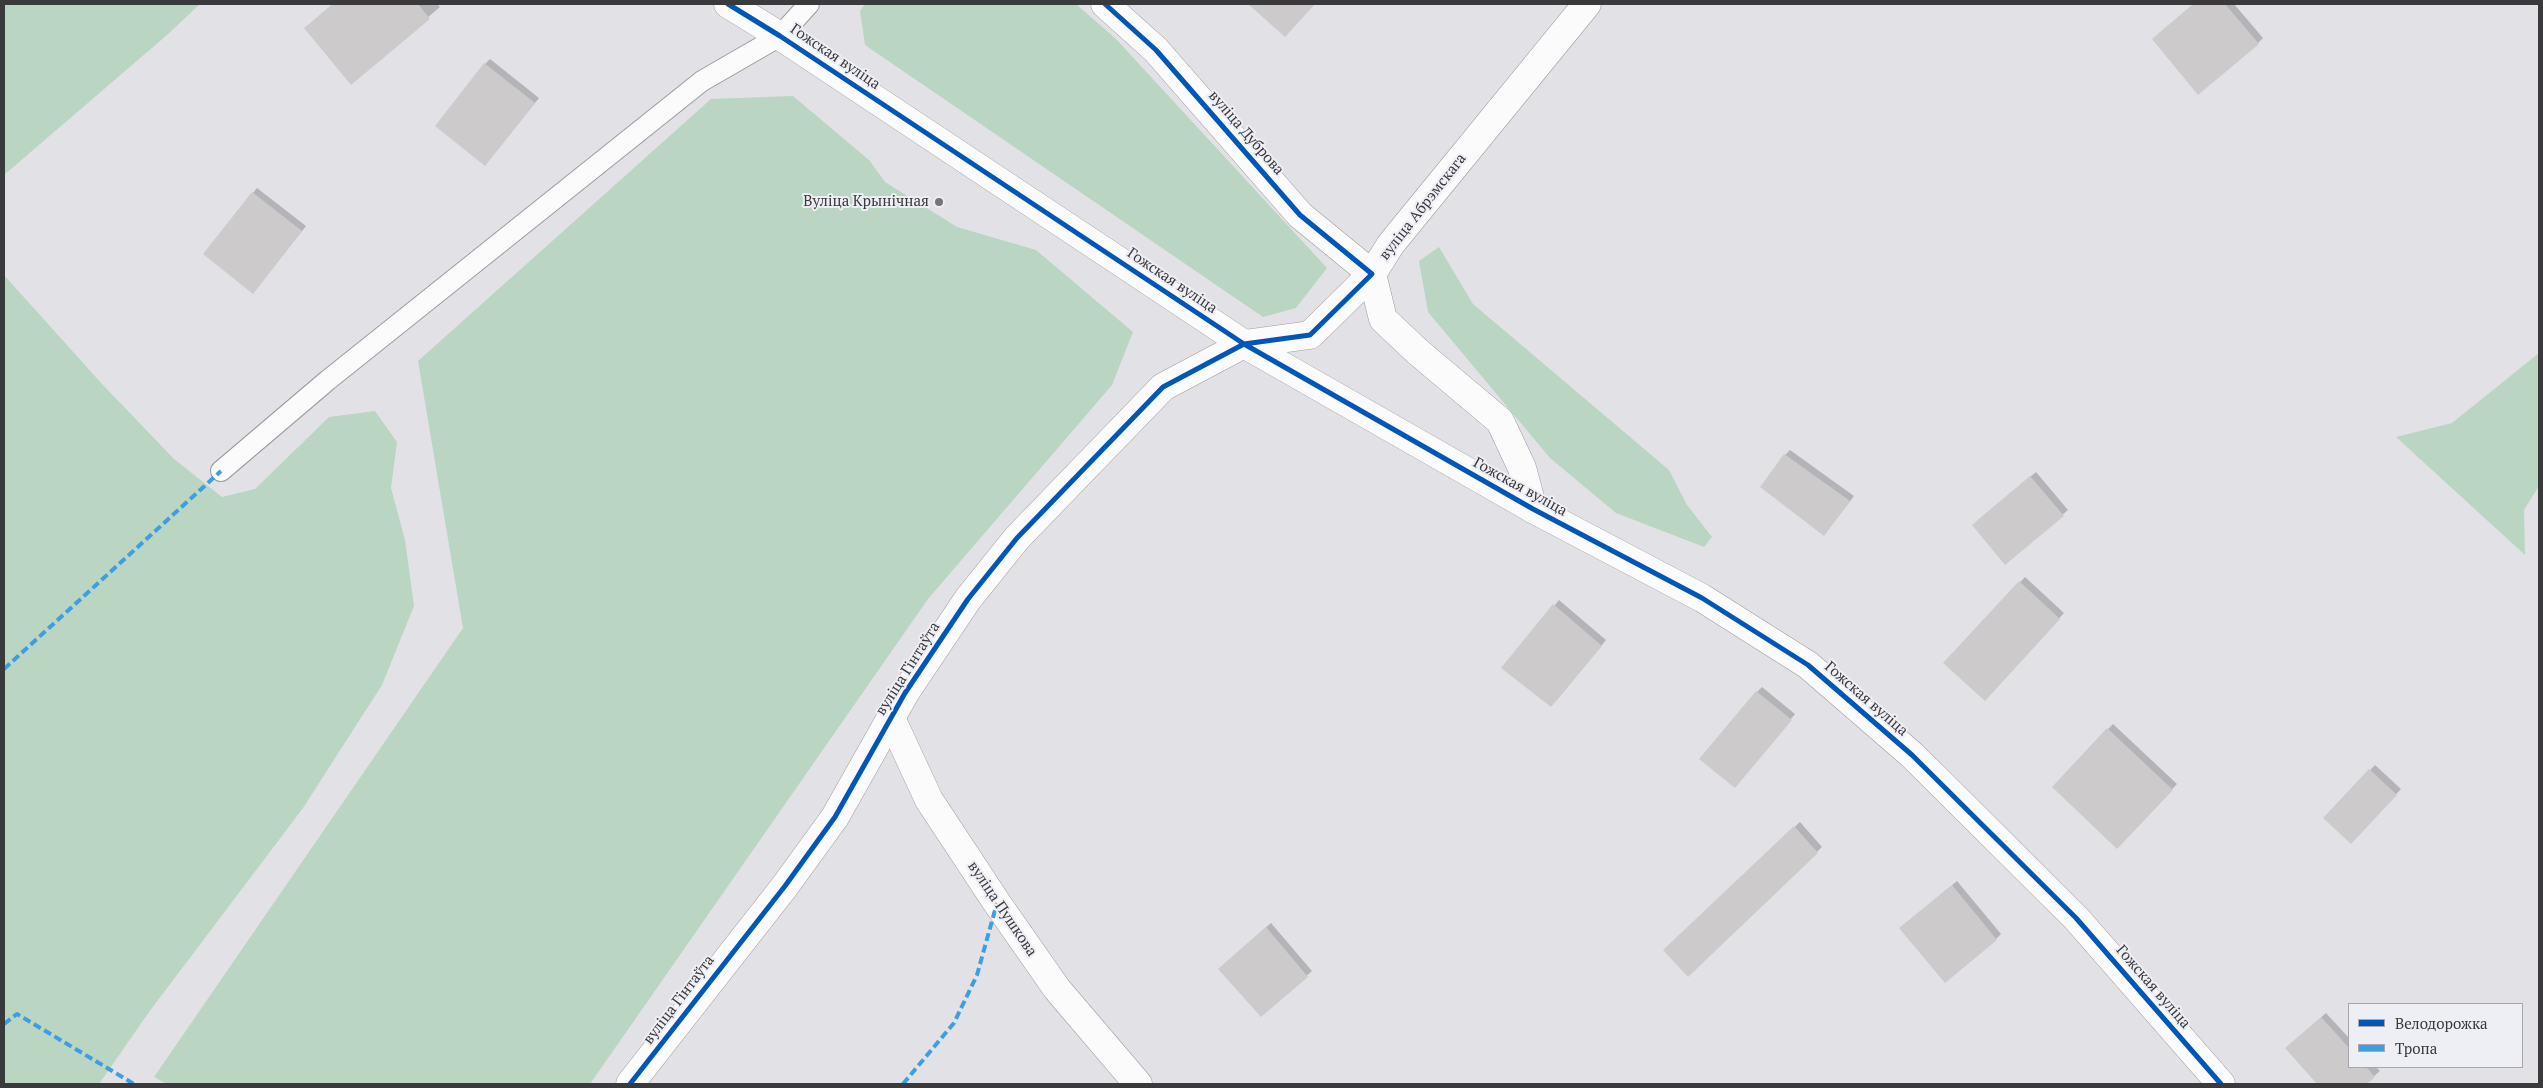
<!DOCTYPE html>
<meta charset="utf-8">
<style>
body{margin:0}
#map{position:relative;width:2543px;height:1088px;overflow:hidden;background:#e2e2e6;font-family:"PT Serif",serif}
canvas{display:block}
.frame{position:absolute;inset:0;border:5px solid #3a3a3d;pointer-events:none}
.legend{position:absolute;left:2348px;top:1003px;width:175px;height:65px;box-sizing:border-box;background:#eeeef5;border:1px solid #a6a6ab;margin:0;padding:6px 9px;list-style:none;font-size:15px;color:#3a3a3d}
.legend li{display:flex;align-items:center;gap:10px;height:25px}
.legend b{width:25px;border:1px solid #a6a6ab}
</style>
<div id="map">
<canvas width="2543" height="1088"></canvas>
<div class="frame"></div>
<ul class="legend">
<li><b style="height:6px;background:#0057b8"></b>Велодорожка</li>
<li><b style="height:6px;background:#3e9ee3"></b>Тропа</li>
</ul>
</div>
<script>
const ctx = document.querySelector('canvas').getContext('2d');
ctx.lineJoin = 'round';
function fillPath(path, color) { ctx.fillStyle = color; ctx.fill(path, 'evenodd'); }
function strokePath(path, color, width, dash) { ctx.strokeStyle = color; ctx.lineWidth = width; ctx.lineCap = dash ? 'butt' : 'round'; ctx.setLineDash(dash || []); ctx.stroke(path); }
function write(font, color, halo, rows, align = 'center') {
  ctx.font = font + ' "PT Serif",serif'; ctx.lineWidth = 4; ctx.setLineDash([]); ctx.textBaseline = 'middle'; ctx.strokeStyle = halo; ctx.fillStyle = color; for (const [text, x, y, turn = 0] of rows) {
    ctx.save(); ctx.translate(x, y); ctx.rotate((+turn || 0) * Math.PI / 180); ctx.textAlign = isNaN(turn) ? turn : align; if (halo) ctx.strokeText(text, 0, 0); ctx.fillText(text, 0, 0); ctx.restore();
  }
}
const green = new Path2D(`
 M4,4H200L167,35L4,175Z
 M865,4H1076L1116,39L1327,268L1296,308L1263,317L865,45L860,11Z
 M793,96L869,160L885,182L957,227L1036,250L1133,332L1112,385L928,599L590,1084H167L154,1077L463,628L418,361L711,99Z
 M1439,247L1473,304L1669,470L1687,505L1712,537L1704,547L1616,513L1550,458L1428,312L1419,261Z
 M4,275L102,384L174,459L222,497L255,489L329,417L375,411L397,442L391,488L405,540L414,606L382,685L303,808L149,1012L99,1084H4Z
 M2539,353V486L2524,510L2525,555L2396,437L2452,423Z`);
const shadow = new Path2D(`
 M333,4H437L440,7L351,83L305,28Z
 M1250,4H1313L1284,35Z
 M2194,4H2234L2263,38L2258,43L2158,34Z
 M490,59L539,98L490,159L485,64Z
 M257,188L306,226L253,293V193Z
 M1790,450L1854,496L1828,530L1785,455Z
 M2036,472L2068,510L2006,563L1978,520Z
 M2025,577L2064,613L1990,694L1945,663Z
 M1559,600L1606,640L1556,701L1503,668Z
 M1762,687L1795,714L1740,781L1757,692Z
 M2113,724L2177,784L2117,847L2053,787Z
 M2375,765L2401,789L2351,842L2325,818Z
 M1800,822L1822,847L1688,975L1665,950Z
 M1957,881L2001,934L1996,939L1906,923Z
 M1271,923L1312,971L1262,1015L1224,964Z
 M2326,1013L2349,1038V1067H2376L2380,1071L2365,1084H2319L2287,1048Z`);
const building = new Path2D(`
 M333,4H418L430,19L351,85L304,28Z
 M1248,4H1315L1285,37Z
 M2193,4H2225L2259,44L2198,95L2152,39Z
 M484,63L535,103L485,166L435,126Z
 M252,192L302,231L253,294L203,254Z
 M1784,454L1850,501L1824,536L1760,487Z
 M2030,476L2064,516L2005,565L1972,525Z
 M2019,581L2060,619L1985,701L1943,663Z
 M1553,604L1602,646L1551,707L1501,668Z
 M1756,691L1792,720L1735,788L1699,759Z
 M2107,728L2173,790L2117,849L2052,787Z
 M2369,769L2397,795L2351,844L2323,818Z
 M1794,826L1818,853L1688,977L1663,950Z
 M1952,885L1997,940L1945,983L1899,928Z
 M1266,927L1308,977L1261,1017L1218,969Z
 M2321,1017L2349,1048V1067H2366L2375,1077L2367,1084H2317L2285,1048Z`);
const service = new Path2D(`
 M221,471L328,380L702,81L780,36L809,4`);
const minor = new Path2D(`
 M1105,4L1156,50L1300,215L1372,274L1310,335L1244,344
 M1533,509L1522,468L1500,421L1418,352L1383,319L1372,274L1391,244L1587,4
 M891,718L929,800L997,903L1057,989L1138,1084`);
const tertiary = new Path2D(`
 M728,4L780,36L1244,344L1533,509L1702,598L1808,665L1912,755L2076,918L2221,1084
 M630,1084L785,886L835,817L905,693L968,599L1017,538L1163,387L1244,344`);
const quiet = new Path2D(`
 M4,669L221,471
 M4,1024L17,1014L134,1084
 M903,1084L954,1023L977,975L997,903`);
const cycleway = new Path2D(`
 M728,4L780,36L1244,344L1533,509L1702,598L1808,665L1912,755L2076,918L2221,1084
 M630,1084L785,886L835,817L905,693L968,599L1017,538L1163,387L1244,344L1310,335L1372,274L1300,215L1156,50L1105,4`);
const markers = [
 [939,202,5,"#757578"]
];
const streetNames = [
 ["Гожская вуліца",835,57,34],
 ["вуліца Дуброва",1246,133,49],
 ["вуліца Абрэмскага",1423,207,-52],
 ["Гожская вуліца",1172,281,34],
 ["Гожская вуліца",1520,487,29],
 ["вуліца Гінтаўта",908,669,-58],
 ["Гожская вуліца",1866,699,41],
 ["вуліца Пушкова",1002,909,56],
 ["Гожская вуліца",2153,987,49],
 ["вуліца Гінтаўта",679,1000,-53]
];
const poiNames = [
 ["Вуліца Крынічная",929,202]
];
fillPath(green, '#bad5c1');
fillPath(shadow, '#0003');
fillPath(building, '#cccacb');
strokePath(service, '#9c9ca0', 22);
strokePath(minor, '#9c9ca0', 29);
strokePath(tertiary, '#9c9ca0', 29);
strokePath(service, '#fbfbfb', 20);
strokePath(minor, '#fbfbfb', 28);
strokePath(tertiary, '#fbfbfb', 28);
strokePath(quiet, '#3e9ee3', 4, [8, 4]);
strokePath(cycleway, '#0057b8', 5);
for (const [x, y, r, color] of markers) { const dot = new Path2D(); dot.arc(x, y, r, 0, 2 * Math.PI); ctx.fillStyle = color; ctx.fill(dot); strokePath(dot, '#eeeef5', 2); }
write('15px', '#3a3a3d', '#eeeef5', streetNames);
write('15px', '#3a3a3d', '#eeeef5', poiNames, 'right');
</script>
